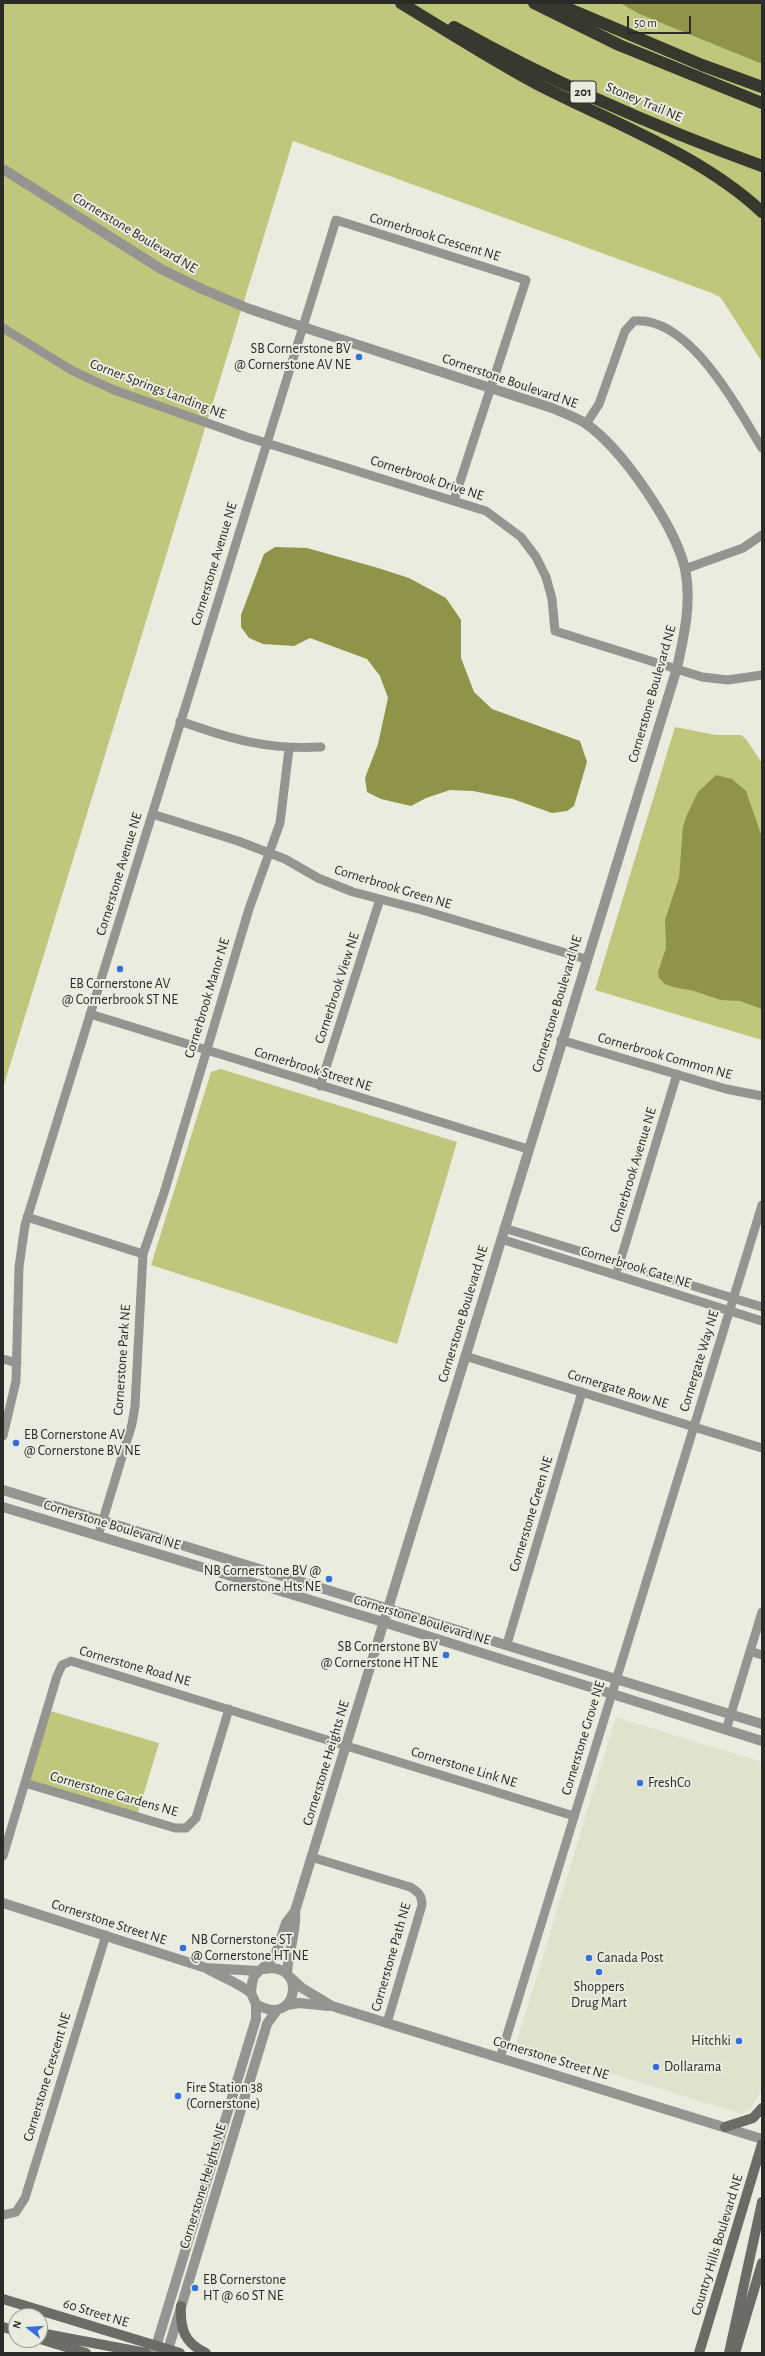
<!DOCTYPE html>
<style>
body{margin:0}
#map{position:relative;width:765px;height:2356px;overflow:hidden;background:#ebece0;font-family:"Alegreya Sans",sans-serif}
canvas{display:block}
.frame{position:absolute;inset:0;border:4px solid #2a2a26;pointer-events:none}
.north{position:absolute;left:8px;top:2308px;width:40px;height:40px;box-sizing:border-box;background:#ebece0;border:1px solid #9e9e96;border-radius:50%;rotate:287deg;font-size:11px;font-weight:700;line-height:16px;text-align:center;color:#2a2a26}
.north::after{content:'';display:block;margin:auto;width:14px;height:18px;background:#316fdd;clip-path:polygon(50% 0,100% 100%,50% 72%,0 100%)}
.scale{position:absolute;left:627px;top:16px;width:64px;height:18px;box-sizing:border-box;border:2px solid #2a2a26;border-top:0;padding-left:5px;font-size:12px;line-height:14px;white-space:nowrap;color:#2a2a26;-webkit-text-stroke:3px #ebece0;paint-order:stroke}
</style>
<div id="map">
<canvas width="765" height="2356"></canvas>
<div class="frame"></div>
<div class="north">N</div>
<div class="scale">50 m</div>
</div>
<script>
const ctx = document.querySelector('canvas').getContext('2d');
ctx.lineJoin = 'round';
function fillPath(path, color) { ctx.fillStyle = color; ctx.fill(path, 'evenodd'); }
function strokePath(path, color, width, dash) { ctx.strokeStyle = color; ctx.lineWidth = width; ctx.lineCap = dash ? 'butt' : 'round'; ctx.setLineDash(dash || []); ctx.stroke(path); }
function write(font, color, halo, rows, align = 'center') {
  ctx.font = font + ' "Alegreya Sans",sans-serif'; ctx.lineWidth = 4; ctx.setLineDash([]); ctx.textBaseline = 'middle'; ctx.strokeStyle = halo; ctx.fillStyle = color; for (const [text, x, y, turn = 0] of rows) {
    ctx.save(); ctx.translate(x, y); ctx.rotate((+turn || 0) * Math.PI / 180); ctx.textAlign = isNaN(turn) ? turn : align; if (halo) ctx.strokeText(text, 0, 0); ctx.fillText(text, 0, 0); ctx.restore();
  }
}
const built = new Path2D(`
 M618,1718L762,1762V2090L751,2108L742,2114L519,2045L517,2041L615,1720Z`);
const green = new Path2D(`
 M3,3H620L639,14L762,64V362L721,298L712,293L293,141L3,1088Z
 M675,727L716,735H741L746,739L762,763V1040L595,990Z
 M221,1069L457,1142L397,1344L151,1265L211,1072Z
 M47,1710L159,1743L137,1816L25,1783Z`);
const water = new Path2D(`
 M620,3H762V64L639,14Z
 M275,547L307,548L378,568L409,578L446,598L461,620V658L474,692L492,709L580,741L587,762L574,806L567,811L552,813L513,799L473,791L450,790L426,798L411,806L381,799L367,792L365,778L378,744L388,698L380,676L367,659L310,638L294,646L263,644L249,638L241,627V615L264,554Z
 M716,775L732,779L746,791L762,837V1009L740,1001L721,1000L694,991L673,987L665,984L659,978L658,972L666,948L665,920L679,878L683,827L686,817L698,792Z`);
const minor = new Path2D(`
 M3,328L73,371L114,390L247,437L486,511L521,537L536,557L546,577L552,599L555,631L702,677L728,680L762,675
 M586,424L599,404L625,331L634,321C690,316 737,408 762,448
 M685,569L743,548L762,535
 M180,721C230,739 268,750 321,747
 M152,814L238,841L285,859L318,878L353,892L422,910L586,959
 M90,1014L528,1149
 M561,1040L726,1089L762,1096
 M320,1086L380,899
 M27,1217L143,1254
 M504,1228L762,1307
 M501,1239L762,1321
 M618,1268L677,1074
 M465,1356L762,1448
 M3,1359L17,1363
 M3,1436L16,1381L19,1267L25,1225L336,220L526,280L454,500
 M98,1536L132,1424L135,1406L143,1254L164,1193L249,909L280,823L289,749
 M507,1644L582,1392
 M750,1651L762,1655
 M726,1730L762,1612
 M25,1783L175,1828H186L196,1818L229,1709
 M3,1856L57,1676L62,1665L71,1661L574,1816
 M311,1857L410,1887C419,1892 422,1896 422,1905L387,2023
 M500,2058L762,1205
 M3,2215L16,2212L25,2198L106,1935`);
const tertiary = new Path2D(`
 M3,169L161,269L202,289L247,308L303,327L552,408C564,413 575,417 585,423C621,447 676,527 685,569C692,602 684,636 677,668L295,1911L286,1923L275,1956L254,1976L252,1983L251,1993L256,2004V2019L154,2353
 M3,1490L762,1724
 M3,1507L383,1622L762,1741
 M3,1903L206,1968C221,1977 237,1982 251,1993
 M206,1968L259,1971
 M287,1974C288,1952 297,1932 295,1911
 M291,1978L302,1988L332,2006L762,2139
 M256,2004C299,2030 308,1960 264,1969
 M287,2005L299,2003L329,2006
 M167,2353L267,2024L277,2010`);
const secondary = new Path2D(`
 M725,2127L753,2118L762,2108
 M3,2299L180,2353
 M181,2306C180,2329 184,2343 206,2353
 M3,2327L16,2331
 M40,2333L146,2353
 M40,2339L86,2353
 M699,2353L762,2144
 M729,2353L762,2202
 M735,2353L762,2263`);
const motorway = new Path2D(`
 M401,3C447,31 492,60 539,85C613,123 701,155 762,212
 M534,3L619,45L762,103
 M555,3L702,65L762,87
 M454,27C552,82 657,128 762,166`);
const markers = [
 [359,357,4,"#316fdd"],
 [120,969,4,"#316fdd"],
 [16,1443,4,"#316fdd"],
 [329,1579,4,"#316fdd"],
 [446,1655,4,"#316fdd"],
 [640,1783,4,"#316fdd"],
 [183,1948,4,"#316fdd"],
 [589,1958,4,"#316fdd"],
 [599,1972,4,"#316fdd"],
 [739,2041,4,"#316fdd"],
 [656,2067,4,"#316fdd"],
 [178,2096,4,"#316fdd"],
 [195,2288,4,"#316fdd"]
];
const shields = [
 [583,92,26]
];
const shieldNames = [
 ["201",583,92]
];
const streetNames = [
 ["Stoney Trail NE",644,102,23],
 ["Cornerstone Boulevard NE",135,233,31],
 ["Cornerbrook Crescent NE",435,237,17],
 ["Cornerstone Boulevard NE",510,381,19],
 ["Corner Springs Landing NE",158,389,21],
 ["Cornerbrook Drive NE",427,478,18],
 ["Cornerstone Avenue NE",214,564,-73],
 ["Cornerstone Boulevard NE",652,694,-74],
 ["Cornerstone Avenue NE",119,874,-73],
 ["Cornerbrook Green NE",393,887,17],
 ["Cornerbrook View NE",337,988,-72],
 ["Cornerbrook Manor NE",207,998,-73],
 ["Cornerstone Boulevard NE",557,1004,-73],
 ["Cornerbrook Common NE",665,1056,16],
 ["Cornerbrook Street NE",313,1069,17],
 ["Cornerbrook Avenue NE",633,1170,-73],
 ["Cornerbrook Gate NE",636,1267,17],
 ["Cornerstone Boulevard NE",463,1314,-73],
 ["Cornerstone Park NE",122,1360,-86],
 ["Cornergate Way NE",699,1361,-73],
 ["Cornergate Row NE",618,1389,17],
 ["Cornerstone Green NE",531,1514,-73],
 ["Cornerstone Boulevard NE",112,1525,17],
 ["Cornerstone Boulevard NE",422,1620,17],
 ["Cornerstone Road NE",135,1666,16],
 ["Cornerstone Grove NE",583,1738,-73],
 ["Cornerstone Heights NE",326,1763,-73],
 ["Cornerstone Link NE",464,1767,17],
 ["Cornerstone Gardens NE",114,1794,16],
 ["Cornerstone Street NE",109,1922,18],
 ["Cornerstone Path NE",391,1957,-74],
 ["Cornerstone Street NE",551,2058,17],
 ["Cornerstone Crescent NE",47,2077,-73],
 ["Cornerstone Heights NE",203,2186,-73],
 ["Country Hills Boulevard NE",717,2245,-73],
 ["60 Street NE",96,2313,17]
];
const poiNames = [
 ["SB Cornerstone BV",351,349,"right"],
 ["@ Cornerstone AV NE",351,365,"right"],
 ["EB Cornerstone AV",120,984,"center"],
 ["@ Cornerbrook ST NE",120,1000,"center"],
 ["EB Cornerstone AV",24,1435],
 ["@ Cornerstone BV NE",24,1451],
 ["NB Cornerstone BV @",321,1571,"right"],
 ["Cornerstone Hts NE",321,1587,"right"],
 ["SB Cornerstone BV",438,1647,"right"],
 ["@ Cornerstone HT NE",438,1663,"right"],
 ["FreshCo",648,1783],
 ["NB Cornerstone ST",191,1940],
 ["@ Cornerstone HT NE",191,1956],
 ["Canada Post",597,1958],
 ["Shoppers",599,1987,"center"],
 ["Drug Mart",599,2003,"center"],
 ["Hitchki",731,2041,"right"],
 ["Dollarama",664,2067],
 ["Fire Station 38",186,2088],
 ["(Cornerstone)",186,2104],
 ["EB Cornerstone",203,2280],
 ["HT @ 60 ST NE",203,2296]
];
fillPath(built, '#e0e2ce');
fillPath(green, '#c0c67c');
fillPath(water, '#8f9448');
strokePath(minor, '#949590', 9);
strokePath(tertiary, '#949590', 10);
strokePath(secondary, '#6b6c65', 10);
strokePath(motorway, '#37382e', 12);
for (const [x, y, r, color] of markers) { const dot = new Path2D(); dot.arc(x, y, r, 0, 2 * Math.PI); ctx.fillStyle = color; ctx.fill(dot); strokePath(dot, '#ebece0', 1.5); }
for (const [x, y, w] of shields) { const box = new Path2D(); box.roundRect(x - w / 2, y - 11, w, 22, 3); ctx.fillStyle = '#ebece0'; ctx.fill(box); strokePath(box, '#2a2a26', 1); }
write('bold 13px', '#2a2a26', null, shieldNames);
write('14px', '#2a2a26', '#ebece0', streetNames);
write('14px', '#2a2a26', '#ebece0', poiNames, 'left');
</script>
